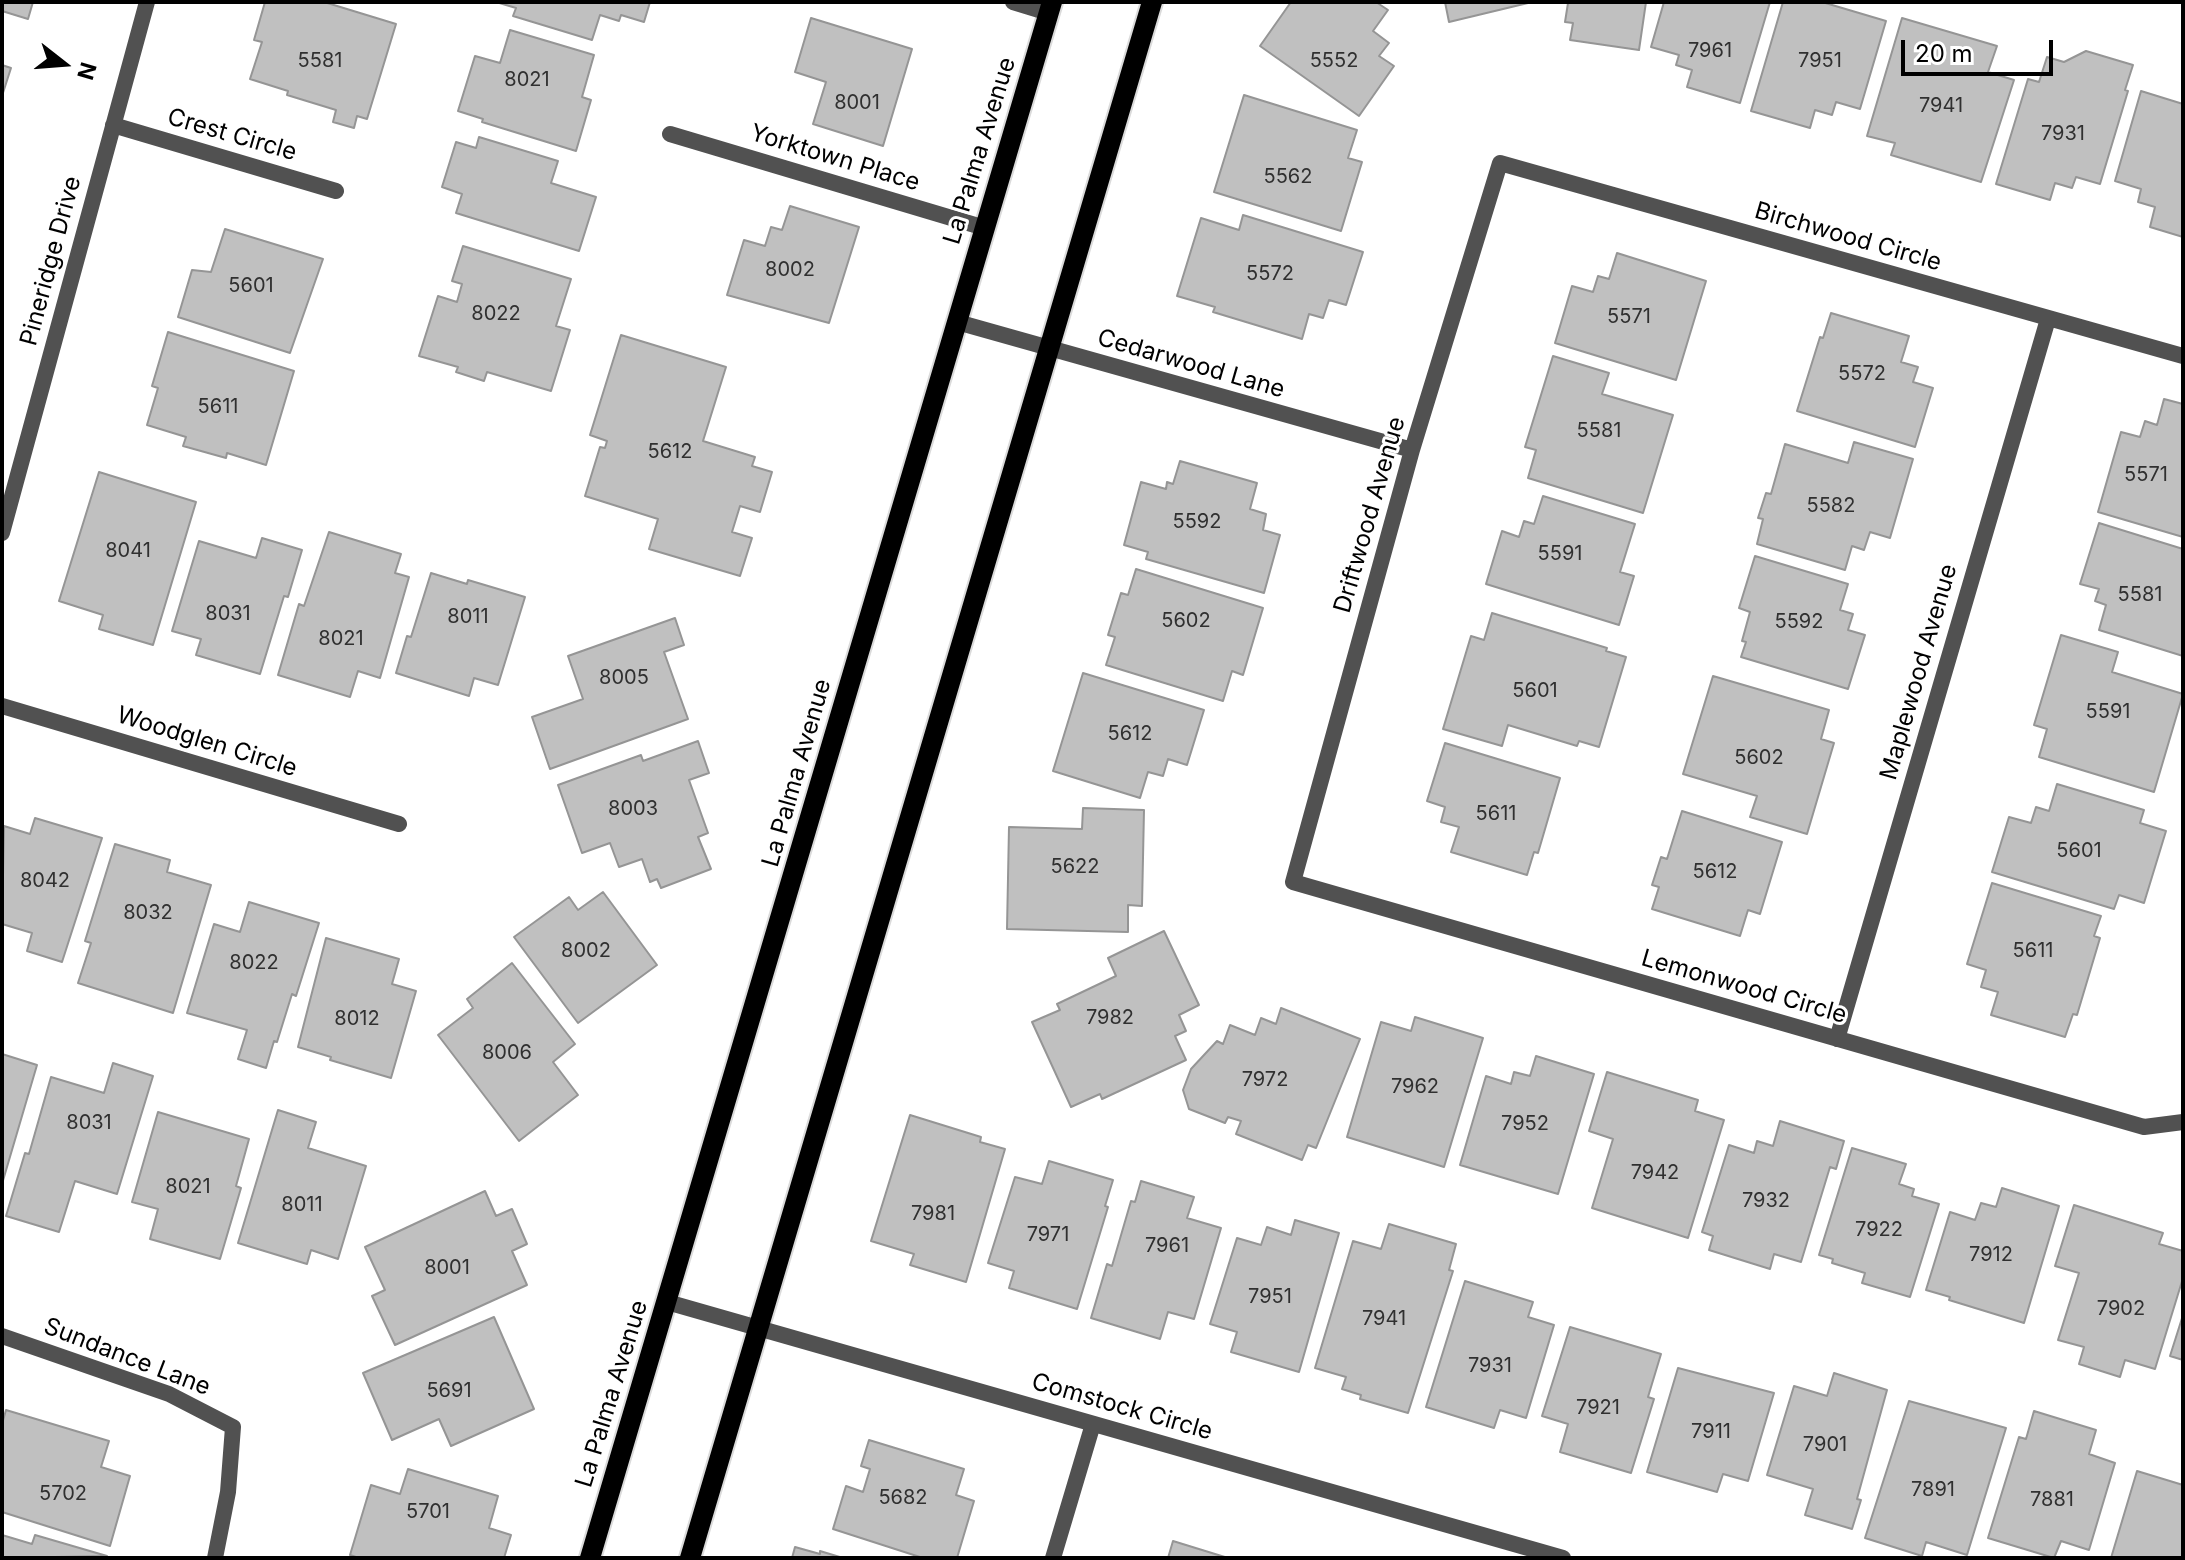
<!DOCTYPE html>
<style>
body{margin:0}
#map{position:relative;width:2185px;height:1560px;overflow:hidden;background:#fff;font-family:Inter,sans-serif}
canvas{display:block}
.frame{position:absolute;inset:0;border:4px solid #000;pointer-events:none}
.north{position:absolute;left:24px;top:24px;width:80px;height:80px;-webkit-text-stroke:6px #fff;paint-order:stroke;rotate:107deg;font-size:22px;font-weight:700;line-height:32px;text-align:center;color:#000}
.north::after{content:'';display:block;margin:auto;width:28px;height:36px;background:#000;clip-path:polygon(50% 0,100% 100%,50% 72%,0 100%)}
.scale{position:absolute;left:1901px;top:40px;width:152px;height:36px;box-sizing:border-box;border:4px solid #000;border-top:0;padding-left:10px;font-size:24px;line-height:28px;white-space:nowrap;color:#000;-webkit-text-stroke:6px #fff;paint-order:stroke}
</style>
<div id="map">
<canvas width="2185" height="1560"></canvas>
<div class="frame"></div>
<div class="north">N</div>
<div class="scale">20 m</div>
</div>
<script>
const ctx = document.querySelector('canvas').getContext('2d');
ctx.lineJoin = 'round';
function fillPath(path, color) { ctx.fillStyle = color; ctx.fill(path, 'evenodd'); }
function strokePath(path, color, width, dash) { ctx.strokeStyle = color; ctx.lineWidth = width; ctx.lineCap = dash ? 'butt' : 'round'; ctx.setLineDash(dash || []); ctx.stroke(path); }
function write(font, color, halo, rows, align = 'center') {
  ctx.font = font + ' Inter,sans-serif'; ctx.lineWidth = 6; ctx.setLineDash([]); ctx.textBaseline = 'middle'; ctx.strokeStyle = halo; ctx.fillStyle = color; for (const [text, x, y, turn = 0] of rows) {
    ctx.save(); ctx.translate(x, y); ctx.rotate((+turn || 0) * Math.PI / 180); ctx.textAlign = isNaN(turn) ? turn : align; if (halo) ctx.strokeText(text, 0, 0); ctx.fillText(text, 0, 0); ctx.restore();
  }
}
const building = new Path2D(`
 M2,2H33L28,19L2,11Z
 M265,2H324L396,24L367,119L357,116L354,128L333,122L336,110L287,95L288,91L250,79L262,42L254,40Z
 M496,2H650L644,22L621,15L619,21L600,15L592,40L513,16L516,8Z
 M1291,2H1376L1388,10L1373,31L1389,43L1379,56L1394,66L1359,116L1260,46Z
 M1445,2H1528V3L1449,22Z
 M1558,2H1646L1639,50L1570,40L1573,23L1565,22L1568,3Z
 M1664,2H1770L1740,103L1687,87L1692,70L1676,65L1679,55L1651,47Z
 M1783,2H1822L1886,21L1860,109L1836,102L1832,115L1815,110L1810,128L1751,111Z
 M811,18L912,49L883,146L813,124L826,82L795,72Z
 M1902,18L1997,46L1988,72L2014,80L1981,182L1891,155L1895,143L1867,136Z
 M510,30L594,55L582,97L591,100L576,151L482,122L483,119L458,111L475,56L500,63Z
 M2086,51L2133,65L2125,90L2128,91L2100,184L2076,177L2072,188L2055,183L2050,200L1996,184L2028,79L2039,82L2047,57L2064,62Z
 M2,65L11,68L2,96Z
 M2141,91L2183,104V237L2150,227L2155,207L2138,202L2141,189L2115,181Z
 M1244,95L1357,130L1348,158L1362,162L1341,231L1214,192Z
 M479,137L558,161L551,183L596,197L579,251L456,213L462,194L442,187L456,142L476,148Z
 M790,206L859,227L829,323L727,295L744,240L765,246L771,227L782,230Z
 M1243,215L1363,252L1346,305L1329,300L1323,318L1309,314L1302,339L1213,312L1215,307L1177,296L1201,218L1239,230Z
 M225,229L323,259L290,353L178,317L192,270L211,272Z
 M463,246L571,279L556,326L570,330L551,391L487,372L484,381L456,372L458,367L419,356L438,296L457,302L462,284L452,281Z
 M1617,253L1706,281L1676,380L1555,343L1572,286L1593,292L1598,276L1609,279Z
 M1831,313L1909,336L1901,362L1918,367L1913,382L1933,388L1915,447L1797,411L1820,337L1823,338Z
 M168,332L294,371L266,465L227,453L226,458L183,446L186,437L147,425L158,388L152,386Z
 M621,335L726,367L703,441L755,457L752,466L772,472L760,512L740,506L732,532L752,538L740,576L649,549L658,519L585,496L600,447L605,448L607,441L590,435Z
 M1553,356L1609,373L1602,394L1673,415L1643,513L1528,478L1536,450L1525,447Z
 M2164,399L2183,404V537L2098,512L2121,432L2140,437L2145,421L2157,425Z
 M1854,442L1913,459L1890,538L1870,532L1864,550L1852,546L1845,570L1757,544L1763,519L1758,518L1766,493L1771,494L1785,444L1848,463Z
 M1180,461L1257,483L1250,509L1266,514L1263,530L1280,535L1264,593L1146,559L1148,552L1124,545L1141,482L1166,489L1167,482L1173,484Z
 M99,472L196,502L153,645L99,629L103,615L59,601Z
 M1543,496L1635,524L1620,572L1634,576L1619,625L1486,584L1502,531L1519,537L1524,521L1534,524Z
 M2099,523L2183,549V656L2099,630L2106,605L2095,601L2099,589L2080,584Z
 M329,532L401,554L395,573L409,577L380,678L358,671L350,697L278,675L299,604L304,606Z
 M262,538L302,550L288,597L284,596L260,674L196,655L201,639L172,631L199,541L256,558Z
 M1755,556L1848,584L1840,610L1853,614L1848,630L1865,635L1848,689L1741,657L1746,642L1742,641L1750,612L1739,608Z
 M1136,569L1263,608L1243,675L1232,671L1223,701L1106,665L1115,637L1108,635L1121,593L1128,595Z
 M431,573L467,584L468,580L525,597L498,685L474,678L469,696L396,673L407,636L411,637Z
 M1492,613L1607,648L1606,651L1626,657L1599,747L1579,741L1577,746L1508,725L1502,746L1443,729L1471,636L1484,640Z
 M675,618L684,645L664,652L688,719L550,769L532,717L583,699L568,656Z
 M2061,635L2118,652L2112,672L2183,694L2154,792L2039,757L2047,729L2034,725Z
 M1083,673L1204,710L1187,765L1168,759L1163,776L1148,772L1140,798L1053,771Z
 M1713,676L1829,710L1821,739L1834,743L1807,834L1750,817L1757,796L1683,774Z
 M698,741L709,773L689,780L708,833L698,837L711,869L661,888L657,879L650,882L642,859L619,867L610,843L582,853L558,785L641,755L643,761Z
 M1445,743L1560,778L1538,853L1534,852L1527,875L1451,852L1459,827L1441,822L1445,807L1427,801Z
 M2057,784L2144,810L2140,823L2166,831L2144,903L2119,895L2114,909L1992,872L2009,817L2031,823L2036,807L2049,811Z
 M1083,808L1144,810L1142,906L1128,905V932L1007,929L1009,827L1082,829Z
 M1682,811L1782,842L1760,914L1748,910L1740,936L1652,909L1659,887L1652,885L1661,857L1667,859Z
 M35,818L102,838L62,962L27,951L32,933L2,924L4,826L30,834Z
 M115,844L170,860L167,872L211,885L173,1013L78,983L91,943L85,941Z
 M1992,883L2101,916L2094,936L2100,938L2077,1015L2073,1014L2065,1037L1991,1015L1998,992L1981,987L1986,970L1967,964Z
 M603,892L657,965L578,1023L514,937L569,897L578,910Z
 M249,902L319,923L296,996L292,994L277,1042L274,1041L266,1068L238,1059L247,1030L187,1013L214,924L240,932Z
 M1164,931L1199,1005L1179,1015L1186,1031L1175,1036L1186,1060L1102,1099L1100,1094L1071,1107L1032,1022L1060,1010L1057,1004L1116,976L1108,958Z
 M326,938L399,959L392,984L416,991L391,1078L330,1060L331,1057L298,1047Z
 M512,963L575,1044L553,1062L578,1095L519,1141L438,1035L473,1008L467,999Z
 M1281,1008L1360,1039L1316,1148L1308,1145L1302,1160L1236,1134L1241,1121L1228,1117L1225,1123L1189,1109L1183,1090L1191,1069L1217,1041L1223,1044L1230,1025L1255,1035L1261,1018L1276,1024Z
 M1415,1017L1483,1038L1444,1167L1347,1137L1381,1022L1411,1031Z
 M2,1054L37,1065L2,1184Z
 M1536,1056L1594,1074L1558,1194L1460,1165L1486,1076L1511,1084L1514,1072L1530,1076Z
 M113,1063L153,1076L117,1194L75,1181L59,1232L6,1216L25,1153L29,1154L51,1077L104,1093Z
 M1607,1072L1698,1100L1695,1111L1724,1120L1688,1238L1592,1208L1613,1139L1589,1131Z
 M278,1110L316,1122L308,1148L366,1166L338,1259L311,1250L307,1264L238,1243Z
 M158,1112L249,1139L236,1186L241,1188L220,1259L150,1239L158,1209L132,1202Z
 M910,1115L981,1137L980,1142L1005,1149L966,1282L910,1265L914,1254L871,1241Z
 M1780,1121L1844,1141L1836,1169L1830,1167L1801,1262L1774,1254L1770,1269L1709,1250L1713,1236L1702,1232L1729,1145L1754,1153L1757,1141L1773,1146Z
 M1852,1148L1906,1164L1899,1184L1914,1189L1912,1196L1939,1204L1910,1297L1862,1283L1865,1273L1832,1263L1833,1259L1819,1255Z
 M1049,1161L1113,1180L1105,1206L1108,1207L1077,1309L1009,1288L1014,1271L988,1263L1015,1177L1042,1184Z
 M1141,1181L1194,1197L1187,1218L1221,1228L1194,1319L1168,1312L1160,1339L1091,1318L1107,1264L1112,1266L1131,1201L1135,1202Z
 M2002,1188L2059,1206L2024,1323L1949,1300L1950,1297L1926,1290L1950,1212L1975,1220L1981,1203L1996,1207Z
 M485,1191L496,1216L512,1209L527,1244L512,1251L527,1285L395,1345L372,1296L385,1290L365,1247Z
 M2074,1205L2163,1233L2159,1244L2183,1251V1278L2155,1369L2125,1360L2120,1377L2079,1364L2084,1347L2058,1340L2079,1273L2055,1266Z
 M1295,1220L1339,1233L1299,1372L1231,1352L1237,1332L1210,1324L1237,1238L1261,1245L1267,1227L1291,1235Z
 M1389,1224L1456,1244L1449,1270L1453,1271L1408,1413L1360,1399L1361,1395L1342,1389L1346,1377L1315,1368L1353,1241L1381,1249Z
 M1465,1281L1533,1302L1528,1317L1554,1325L1526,1418L1500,1410L1494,1428L1426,1407Z
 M2183,1315V1360L2170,1356Z
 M494,1317L534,1409L451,1446L439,1419L392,1440L363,1373Z
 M1570,1327L1661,1354L1648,1397L1654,1399L1631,1473L1560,1452L1568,1424L1542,1416Z
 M1678,1368L1774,1393L1748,1481L1723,1474L1717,1492L1647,1472Z
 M1834,1373L1887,1390L1857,1499L1861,1500L1852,1529L1805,1515L1813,1489L1767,1475L1794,1386L1827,1396Z
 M1909,1401L2006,1428L1967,1555L1926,1542L1922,1556L1865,1538Z
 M6,1410L109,1441L101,1467L130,1476L110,1546L2,1512V1424Z
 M2034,1411L2096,1430L2089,1454L2115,1463L2089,1550L2061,1541L2054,1558L1988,1538L2019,1437L2026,1439Z
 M869,1440L964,1469L956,1495L974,1501L957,1558H923L833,1529L846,1486L863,1492L870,1469L861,1466Z
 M408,1469L498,1496L489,1528L511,1535L504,1558H359L350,1555L371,1485L400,1494Z
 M2137,1471L2183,1485V1558H2111Z
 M2,1535L32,1544L35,1535L107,1556L2,1558Z
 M1173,1541L1228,1558H1168Z
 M795,1547L820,1554V1551L843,1558H792Z`);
const service = new Path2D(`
 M1013,2L1049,13`);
const minor = new Path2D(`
 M113,125L336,191
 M670,134L985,228
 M957,322L1412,450
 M2183,356L1500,163L1412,450L1293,882L2144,1127L2183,1122
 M2,533L147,2
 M2,706L399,824
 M1837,1039L2048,319
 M667,1302L1563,1558
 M2,1336L169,1394L233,1427L228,1492L215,1558
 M1053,1558L1093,1424`);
const primary = new Path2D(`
 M590,1558L1052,2
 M690,1558L1152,2`);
const numberNames = [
 ["7961",1710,51],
 ["5581",320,61],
 ["5552",1334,61],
 ["7951",1820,61],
 ["8021",527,80],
 ["8001",857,103],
 ["7941",1941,106],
 ["7931",2063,134],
 ["5562",1288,177],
 ["8002",790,270],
 ["5572",1270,274],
 ["5601",251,286],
 ["8022",496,314],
 ["5571",1629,317],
 ["5572",1862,374],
 ["5611",218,407],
 ["5581",1599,431],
 ["5612",670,452],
 ["5571",2146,475],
 ["5582",1831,506],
 ["5592",1197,522],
 ["8041",128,551],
 ["5591",1560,554],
 ["5581",2140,595],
 ["8031",228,614],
 ["8011",468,617],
 ["5602",1186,621],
 ["5592",1799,622],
 ["8021",341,639],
 ["8005",624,678],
 ["5601",1535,691],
 ["5591",2108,712],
 ["5612",1130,734],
 ["5602",1759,758],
 ["8003",633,809],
 ["5611",1496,814],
 ["5601",2079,851],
 ["5622",1075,867],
 ["5612",1715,872],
 ["8042",45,881],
 ["8032",148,913],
 ["8002",586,951],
 ["5611",2033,951],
 ["8022",254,963],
 ["7982",1110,1018],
 ["8012",357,1019],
 ["8006",507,1053],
 ["7972",1265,1080],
 ["7962",1415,1087],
 ["8031",89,1123],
 ["7952",1525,1124],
 ["7942",1655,1173],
 ["8021",188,1187],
 ["7932",1766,1201],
 ["8011",302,1205],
 ["7981",933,1214],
 ["7922",1879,1230],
 ["7971",1048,1235],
 ["7961",1167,1246],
 ["7912",1991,1255],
 ["8001",447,1268],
 ["7951",1270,1297],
 ["7902",2121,1309],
 ["7941",1384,1319],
 ["7931",1490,1366],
 ["5691",449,1391],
 ["7921",1598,1408],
 ["7911",1711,1432],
 ["7901",1825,1445],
 ["7891",1933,1490],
 ["5702",63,1494],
 ["5682",903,1498],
 ["7881",2052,1500],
 ["5701",428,1512]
];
const streetNames = [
 ["Crest Circle",232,135,16],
 ["La Palma Avenue",980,151,-73],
 ["Yorktown Place",835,158,17],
 ["Birchwood Circle",1848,237,16],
 ["Pineridge Drive",51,261,-75],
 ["Cedarwood Lane",1191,364,16],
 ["Driftwood Avenue",1370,515,-74],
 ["Maplewood Avenue",1919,672,-74],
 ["Woodglen Circle",207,742,17],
 ["La Palma Avenue",797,773,-74],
 ["Lemonwood Circle",1744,987,16],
 ["Sundance Lane",127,1357,21],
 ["La Palma Avenue",612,1394,-73],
 ["Comstock Circle",1122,1407,16]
];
fillPath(building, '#c0c0c0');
strokePath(building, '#959595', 2);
strokePath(primary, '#dbdbdb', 24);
strokePath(service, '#515151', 16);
strokePath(minor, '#515151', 16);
strokePath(primary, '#000', 20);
write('20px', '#303030', null, numberNames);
write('24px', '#000', '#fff', streetNames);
</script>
